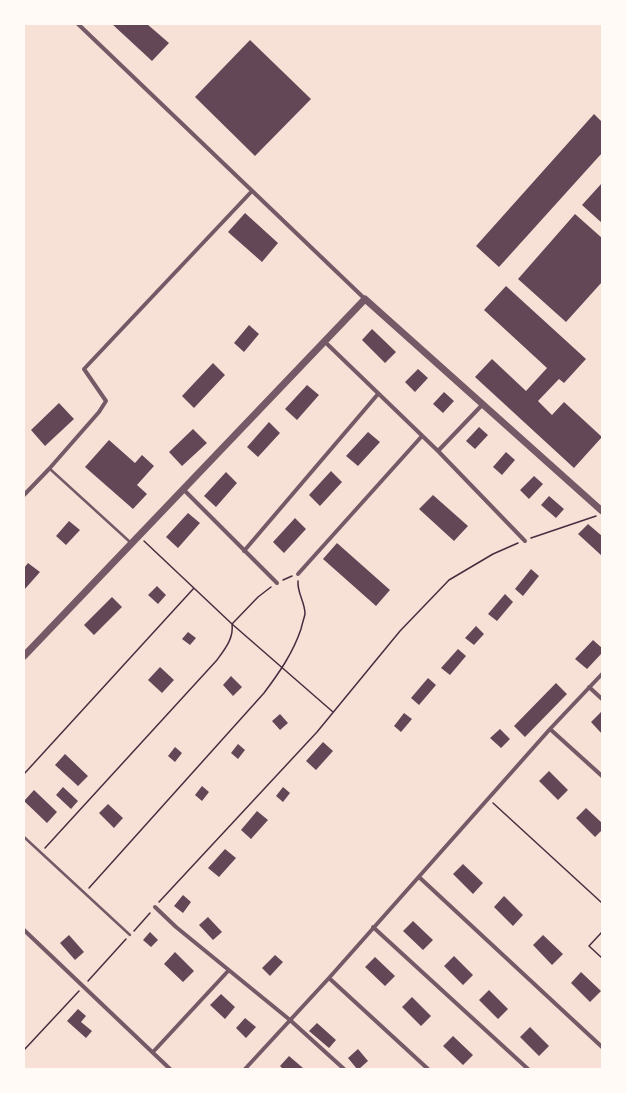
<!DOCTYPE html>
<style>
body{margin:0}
#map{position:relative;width:626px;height:1093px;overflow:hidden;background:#f7e1d7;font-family:"Exo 2",sans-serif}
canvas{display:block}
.frame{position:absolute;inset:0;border:25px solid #fffaf5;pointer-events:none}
</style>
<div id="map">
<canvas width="626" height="1093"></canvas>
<div class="frame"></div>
</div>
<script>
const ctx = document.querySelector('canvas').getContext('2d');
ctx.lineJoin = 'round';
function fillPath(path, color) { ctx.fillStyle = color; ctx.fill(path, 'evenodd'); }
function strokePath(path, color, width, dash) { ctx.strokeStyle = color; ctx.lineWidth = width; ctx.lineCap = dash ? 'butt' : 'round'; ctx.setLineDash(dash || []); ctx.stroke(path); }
const building = new Path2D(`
 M112,24H147L169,43L152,61Z
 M250,40L311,99L255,156L195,97Z
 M594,114L602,122V153L499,267L476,246Z
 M602,183V223L582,205Z
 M245,213L278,243L262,262L228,232Z
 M575,214L602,238V282L566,322L518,279Z
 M506,286L586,359L564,383L559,379L538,401L552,415L564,402L602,437L574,468L475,377L492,359L526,391L547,368L484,310Z
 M249,325L259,334L244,352L234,343Z
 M372,329L396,352L385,363L362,340Z
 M213,363L225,375L194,408L182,396Z
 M418,369L428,378L415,392L405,382Z
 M307,385L319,395L297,420L285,409Z
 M444,392L454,401L443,413L433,404Z
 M59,403L74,419L45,446L31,430Z
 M269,422L280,433L258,457L247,447Z
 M479,427L488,435L475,449L466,441Z
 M193,429L207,443L182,466L169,452Z
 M368,432L380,442L358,466L346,456Z
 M109,440L135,463L142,455L154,466L137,485L147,494L133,509L85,467Z
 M506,452L515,460L502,475L493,467Z
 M331,471L342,482L320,506L309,495Z
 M226,472L237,483L216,507L204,496Z
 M534,476L543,484L529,499L520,490Z
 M433,495L468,526L454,541L419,509Z
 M549,496L564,509L556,518L541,505Z
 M188,513L200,523L178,548L166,537Z
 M295,518L306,529L284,553L273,542Z
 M69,521L80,530L66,545L56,536Z
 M588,524L602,536V556L578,534Z
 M337,543L390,590L376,606L323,559Z
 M28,563L40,572L24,590V568Z
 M531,569L539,576L523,596L515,589Z
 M157,586L166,595L158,604L148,595Z
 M505,594L513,602L497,621L488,614Z
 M112,597L122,607L94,635L84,625Z
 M476,626L484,634L474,645L465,638Z
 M188,632L196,638L190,645L182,639Z
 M593,640L602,648V653L587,669L575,659Z
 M458,649L466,656L450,675L441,668Z
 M160,667L174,680L162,693L148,680Z
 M231,676L242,687L233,696L223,685Z
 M428,678L436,685L419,705L411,698Z
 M556,683L567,694L525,737L514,726Z
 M601,712L602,713V734L591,722Z
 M404,713L412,719L401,732L394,726Z
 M280,714L288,723L280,730L272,721Z
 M500,729L510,739L501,748L490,738Z
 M323,742L333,751L316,770L306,761Z
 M238,744L245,750L238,759L231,753Z
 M175,747L182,753L175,762L168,756Z
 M65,754L88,776L78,786L55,765Z
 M549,771L568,790L558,800L539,781Z
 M202,786L209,792L202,801L195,795Z
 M63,787L78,801L71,809L56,795Z
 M283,787L290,793L283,802L276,796Z
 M34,790L57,812L47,823L24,801Z
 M108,804L123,818L114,828L99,813Z
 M586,808L602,823V830L595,837L576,818Z
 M257,811L268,820L251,839L241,830Z
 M225,849L236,858L219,877L208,868Z
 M463,864L483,883L473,894L453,874Z
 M183,895L191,902L183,913L174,906Z
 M504,896L523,915L513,926L494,907Z
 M208,917L222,932L213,940L199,925Z
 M413,921L433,940L423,950L403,931Z
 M150,932L158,940L151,947L143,940Z
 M69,935L84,952L75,960L60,943Z
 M543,935L563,954L552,965L533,945Z
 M175,952L194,971L183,982L164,964Z
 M275,955L283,962L270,976L262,968Z
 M454,956L473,975L463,985L444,966Z
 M375,957L395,976L385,986L365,967Z
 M581,972L601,991L590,1002L571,983Z
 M489,990L508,1009L498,1019L479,1000Z
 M221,994L235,1007L225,1019L210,1005Z
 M412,997L431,1016L421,1026L402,1007Z
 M78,1009L86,1016L81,1022L92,1031L86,1038L67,1021Z
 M245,1018L256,1027L246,1038L236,1028Z
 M317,1023L336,1040L329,1048L309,1031Z
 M530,1027L549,1046L539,1056L520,1037Z
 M453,1036L473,1055L463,1065L443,1046Z
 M358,1049L368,1061L359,1069H357L348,1058Z
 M289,1056L303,1068L302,1069H283L280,1066Z`);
const path = new Path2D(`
 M531,538L596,516
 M283,580L292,576
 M271,587L258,597L232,624L333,712
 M24,774L194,588
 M493,803L602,903
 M45,848L217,660C225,649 234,638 232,624L144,541
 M89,888L264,693C279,673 293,653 301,629C302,624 304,619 305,614C305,602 297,593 298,581
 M159,902L317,732L400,631L449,580L493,554L518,543
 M134,931L150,913
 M602,932L589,946L602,958
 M88,981L126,939
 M24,1050L79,991`);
const service = new Path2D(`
 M50,469L130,542
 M24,837L130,935`);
const minor = new Path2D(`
 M78,24L365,299
 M324,341L438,451L483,404
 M438,451L525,541
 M183,489L277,583
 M24,495L49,469L99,412L106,401L84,369L252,191
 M244,551L378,394
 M298,574L422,436
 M589,687L602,699
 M550,729L602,776
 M419,877L602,1047
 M155,907L176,927L290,1020L344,1069
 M373,927L528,1069
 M24,930L170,1069
 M329,978L428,1069
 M153,1052L229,970
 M245,1069L329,978L550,729L602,674`);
const tertiary = new Path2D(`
 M24,656L365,299L602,511`);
fillPath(building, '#644757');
strokePath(path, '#4a2c40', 1.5);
strokePath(service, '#755966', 2.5);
strokePath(minor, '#755966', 4);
strokePath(tertiary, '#755966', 7);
</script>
